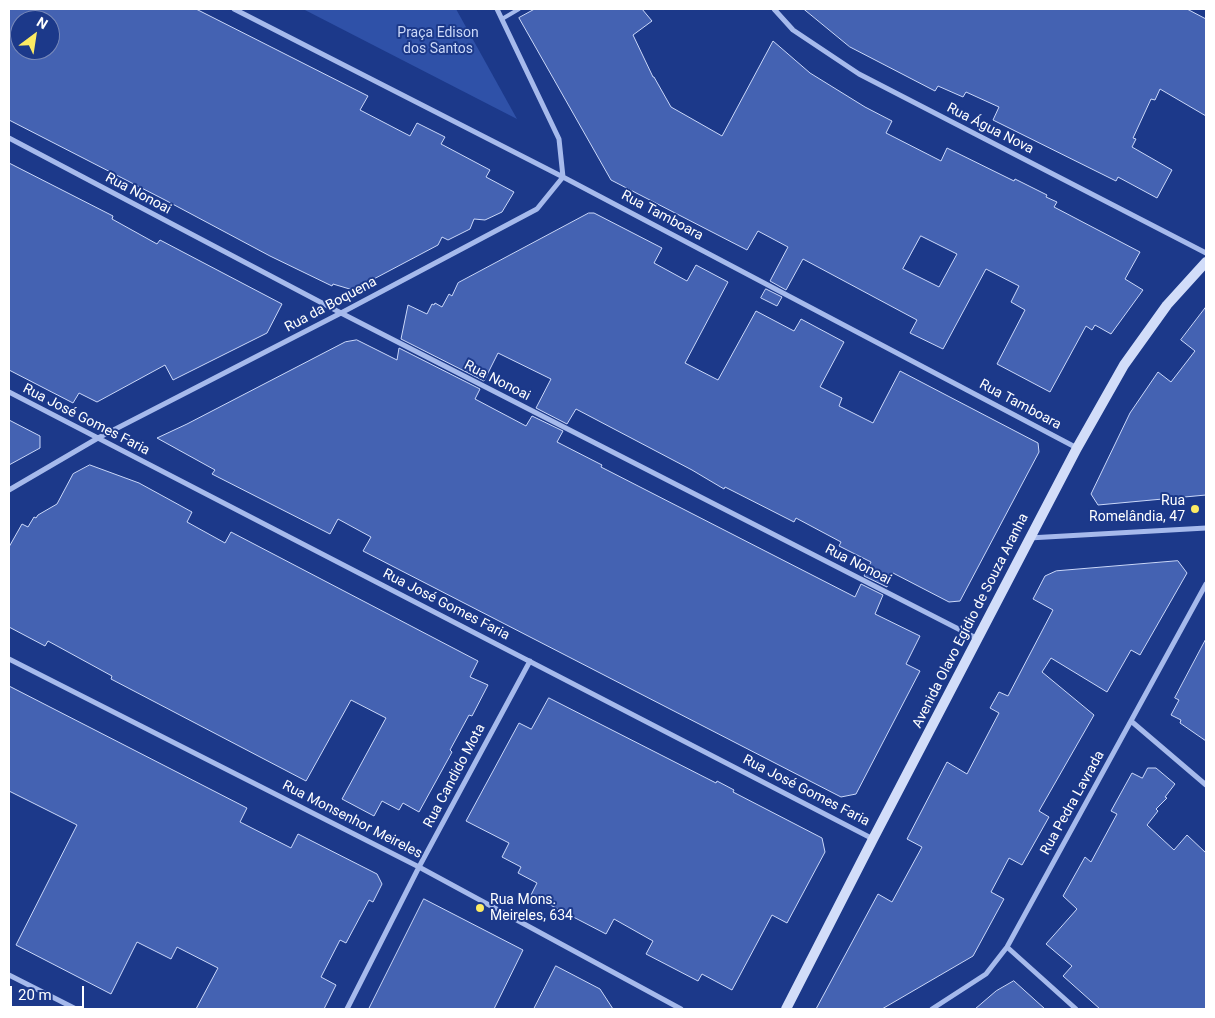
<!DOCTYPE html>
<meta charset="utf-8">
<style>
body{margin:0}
#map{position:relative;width:1215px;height:1018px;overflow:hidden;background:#1c398a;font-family:Roboto,sans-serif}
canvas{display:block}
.frame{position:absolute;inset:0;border:10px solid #fff;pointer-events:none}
.north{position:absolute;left:10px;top:10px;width:50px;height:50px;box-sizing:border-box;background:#1c398a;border:1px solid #7788b9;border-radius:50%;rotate:31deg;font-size:14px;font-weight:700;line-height:20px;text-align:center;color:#fff}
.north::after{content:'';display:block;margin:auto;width:18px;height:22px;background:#fdeb63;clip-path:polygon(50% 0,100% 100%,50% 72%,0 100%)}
.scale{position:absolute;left:10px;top:986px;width:74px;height:22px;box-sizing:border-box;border:2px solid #fff;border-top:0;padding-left:6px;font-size:15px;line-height:18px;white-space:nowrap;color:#fff;-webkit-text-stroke:4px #1c398a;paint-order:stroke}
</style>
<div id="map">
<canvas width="1215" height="1018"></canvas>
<div class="frame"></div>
<div class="north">N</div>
<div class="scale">20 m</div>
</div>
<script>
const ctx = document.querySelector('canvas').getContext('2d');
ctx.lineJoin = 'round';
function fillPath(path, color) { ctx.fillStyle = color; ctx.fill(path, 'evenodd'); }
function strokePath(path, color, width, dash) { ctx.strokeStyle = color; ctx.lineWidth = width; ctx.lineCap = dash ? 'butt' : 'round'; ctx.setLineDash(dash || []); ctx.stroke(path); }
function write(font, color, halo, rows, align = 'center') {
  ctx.font = font + ' Roboto,sans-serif'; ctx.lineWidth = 4; ctx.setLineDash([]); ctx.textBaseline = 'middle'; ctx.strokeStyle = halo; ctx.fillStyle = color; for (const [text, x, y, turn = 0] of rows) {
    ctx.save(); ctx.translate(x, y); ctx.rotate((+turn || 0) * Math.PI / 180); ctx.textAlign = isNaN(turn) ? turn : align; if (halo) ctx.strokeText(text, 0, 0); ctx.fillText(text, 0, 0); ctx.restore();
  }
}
const green = new Path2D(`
 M303,9H456L517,119Z`);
const building = new Path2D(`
 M9,9H196L368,96L360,110L410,136L417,123L445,137L441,144L490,170L486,177L514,192L502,212L485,220L474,219L470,229L448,240L442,237L438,245L353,290L333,284L332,286L270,256L165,200L9,120ZM20,20H50V50H20Z
 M535,9H642L652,21L633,35L653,77H654L671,107L722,136L773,41L810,73L865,107L892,121L886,133L941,161L947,148L1014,181L1015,179L1047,195L1046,197L1057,202L1054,207L1140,252L1125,279L1143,290L1111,334L1095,325L1092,330L1086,326L1050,392L997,364L1025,310L1011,302L1019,286L986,269L943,349L910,333L917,320L803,259L786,290L770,281L788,247L758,231L747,250L611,180L519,18ZM921,236L957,254L939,287L903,269Z
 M804,9H1187L1206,19V116L1160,89L1155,100L1151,99L1133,138L1136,139L1132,147L1172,170L1157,198L1118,177L1116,181L993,120L999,107L966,92L963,97L938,86L935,91L850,47Z
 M9,163L113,216L112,219L157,244L160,240L282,304L267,333L173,380L165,365L97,402L79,393L73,403L9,370Z
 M589,213H594L662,248L654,263L687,281L696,265L728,282L685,363L718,380L756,311L794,331L801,319L844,342L820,387L842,398L839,406L873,423L900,371L1038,443L1039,452L960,601L949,602L893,573L887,587L864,576L871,562L839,546L841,542L796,518L794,522L725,487L724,489L692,470L576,409L567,424L536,408L551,379L498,353L484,381L401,339L408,305L427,314L432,304L434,305L435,303L442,307L449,294L452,296L458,283Z
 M766,289L782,297L777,306L761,298Z
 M1206,307V495L1098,505L1091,494L1130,413L1158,372L1171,382L1195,351L1181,340Z
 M357,340L397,360L399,348L480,389L475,399L526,426L532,416L563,431L557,442L602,465L601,467L855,597L861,584L883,595L875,614L920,636L906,664L920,671L856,794L841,797L363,551L371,537L338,519L330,534L212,474L215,470L157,438L187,424L345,342Z
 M9,420L40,436V448L9,465Z
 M90,465L139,483L192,512L187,522L225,543L231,532L478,661L470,677L488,685L472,716L469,715L450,750L452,752L419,812L403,803L399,810L382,801L374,816L342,799L386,718L351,700L306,781L111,679L112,676L48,641L45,646L9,627V547L22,524L28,527L34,517L36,518L38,515L57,504L73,474Z
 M1178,561L1187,573L1140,655L1131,650L1107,692L1051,658L1042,672L1094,715L1039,811L1049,817L1022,865L1009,858L991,892L1004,899L973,956L882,1009H816L878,894L892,902L922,847L907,839L947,762L967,774L999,713L990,708L999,692L1008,696L1053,610L1033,599L1045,576L1056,571Z
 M1206,639V741L1180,723L1181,720L1171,715L1179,700L1175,698Z
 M9,686L247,808L240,822L291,848L298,834L377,874L382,884L373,902L369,900L346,943L340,940L321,977L336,985L324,1009H196L218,968L177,947L171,959L137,942L111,994L16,945L77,825L9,791Z
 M549,698L716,783L717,781L734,790L733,792L822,838L825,852L787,923L772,915L732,990L702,974L698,981L646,954L653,941L614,919L606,934L531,895L537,883L518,873L521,867L502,857L509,843L466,821L519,723L531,729Z
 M1148,768H1156L1175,784L1165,797L1167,798L1156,809L1158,811L1147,825L1174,850L1187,835L1206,853V1009H1100L1063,976L1072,966L1046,944L1077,909L1063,896L1085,857L1091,862L1117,814L1111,811L1132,773L1142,778Z
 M424,899L523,950L494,1009H369Z
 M556,966L600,989L613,1009H534Z
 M1014,981L1045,1009H975L996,991Z`);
const service = new Path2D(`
 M502,19L519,9`);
const minor = new Path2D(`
 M234,9L563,177L1077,448
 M497,9L559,139L563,177
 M774,9L793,30L859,74L1206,253
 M9,138L341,313L978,639
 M9,392L873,839
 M9,490L98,438L341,313L537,209L563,177
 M1029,538L1206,528
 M9,659L419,867L681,1009
 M1131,721L1206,785
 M1007,947L1076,1009
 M9,975L76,1009
 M347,1009L419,867L530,661
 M932,1009L986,974L1007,947L1206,584`);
const secondary = new Path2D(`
 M786,1009L873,839L1077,448L1124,365L1167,305L1206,262`);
const markers = [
 [1195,509,5,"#fdeb63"],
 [480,908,5,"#fdeb63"]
];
const parkNames = [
 ["Praça Edison",438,33],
 ["dos Santos",438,49]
];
const streetNames = [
 ["Rua Água Nova",990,129,27],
 ["Rua Nonoai",138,194,28],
 ["Rua Tamboara",662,216,28],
 ["Rua da Boquena",331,305,-28],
 ["Rua Nonoai",497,381,27],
 ["Rua Tamboara",1020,405,28],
 ["Rua José Gomes Faria",86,420,27],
 ["Rua Nonoai",858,565,27],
 ["Rua José Gomes Faria",446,605,27],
 ["Avenida Olavo Egídio de Souza Aranha",971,621,-63],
 ["Rua Candido Mota",455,776,-62],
 ["Rua José Gomes Faria",806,791,27],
 ["Rua Pedra Lavrada",1073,803,-61],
 ["Rua Monsenhor Meireles",352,820,27]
];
const poiNames = [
 ["Rua",1185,501],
 ["Romelândia, 47",1185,517],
 ["Rua Mons.",490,900,"left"],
 ["Meireles, 634",490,916,"left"]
];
fillPath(green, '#2f51a8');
fillPath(building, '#4462b2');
strokePath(building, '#cbd8f9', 1);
strokePath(service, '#a6baec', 4);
strokePath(minor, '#a6baec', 5);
strokePath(secondary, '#d2ddf9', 10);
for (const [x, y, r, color] of markers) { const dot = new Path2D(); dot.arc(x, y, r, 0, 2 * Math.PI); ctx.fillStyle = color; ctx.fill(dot); strokePath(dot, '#1c398a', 2); }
write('14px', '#cbd8f9', '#1c398a', parkNames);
write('14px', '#fff', '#1c398a', streetNames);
write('14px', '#fff', '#1c398a', poiNames, 'right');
</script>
